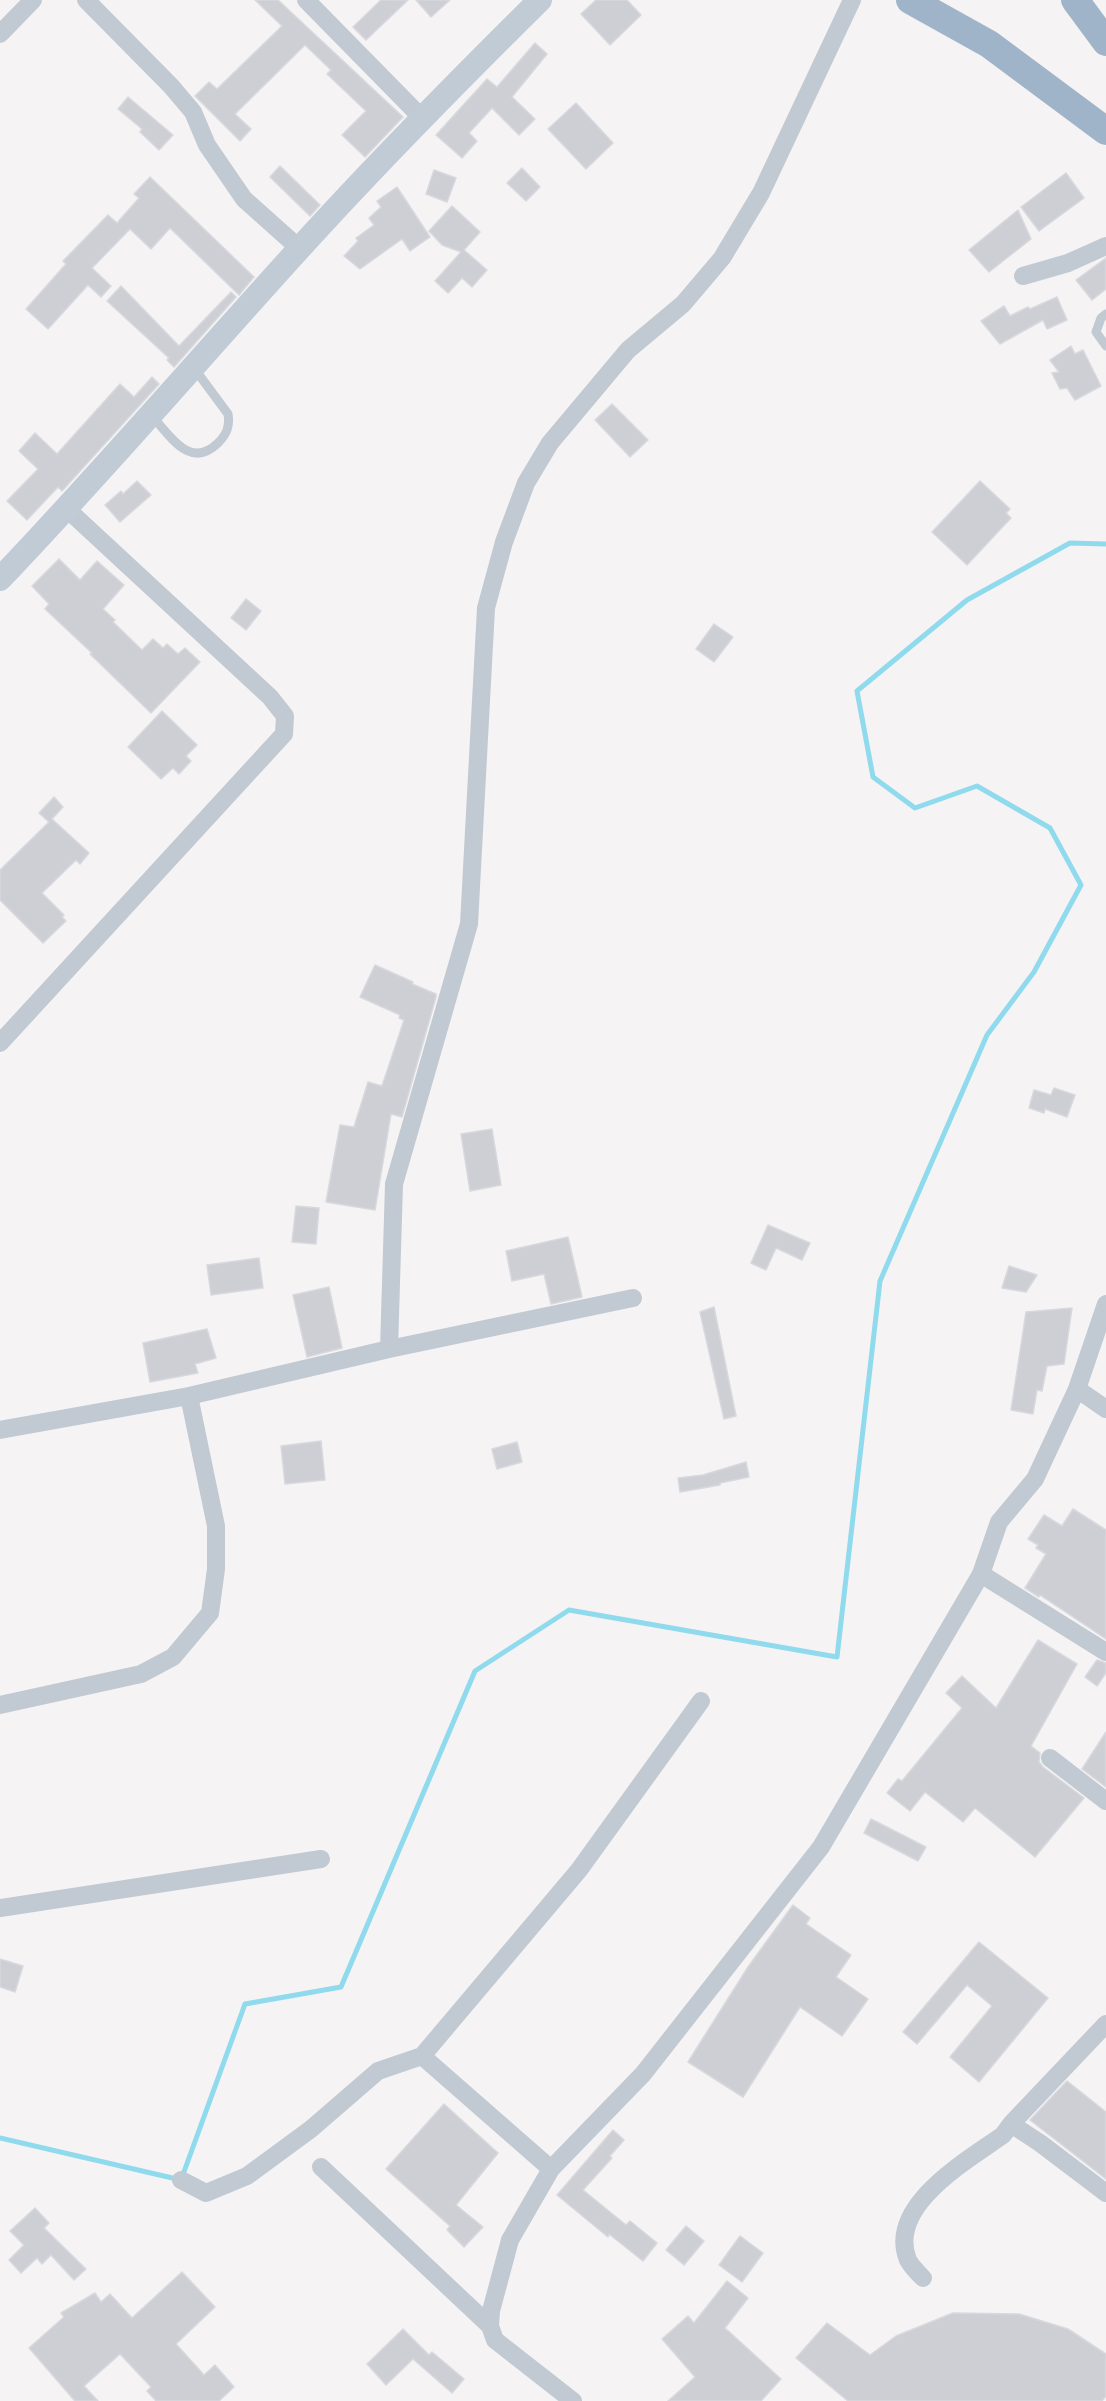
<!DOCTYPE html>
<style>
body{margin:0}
canvas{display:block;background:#f5f3f3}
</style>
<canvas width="1106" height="2401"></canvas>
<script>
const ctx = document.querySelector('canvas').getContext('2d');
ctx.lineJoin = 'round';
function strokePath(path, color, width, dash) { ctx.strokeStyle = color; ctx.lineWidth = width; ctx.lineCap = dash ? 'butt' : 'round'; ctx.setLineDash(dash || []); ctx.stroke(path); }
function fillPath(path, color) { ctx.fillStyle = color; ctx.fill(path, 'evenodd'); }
const stream = new Path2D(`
 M0,2138L181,2180L245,2004L341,1987L475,1671L569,1610L837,1657L880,1281L987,1035L1034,972L1081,885L1050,828L977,786L915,808L873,777L857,691L967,600L1070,543L1106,544`);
const building = new Path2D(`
 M255,0H278L403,117L365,157L342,135L366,111L327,74L331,70L305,45L235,114L251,129L240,141L195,96L209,82L217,89L282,26Z
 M381,0H408L366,40L353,27Z
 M416,0H450L431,17Z
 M596,0H627L641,15L610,45L581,14Z
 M535,43L547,54L512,97L535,119L519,135L492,108L469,133L477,141L462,158L436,135L487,79L497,87Z
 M128,97L173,135L159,150L140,132L142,129L118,109Z
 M576,103L613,143L586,169L548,129Z
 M280,166L320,205L310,216L270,177Z
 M522,168L540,187L526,201L507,183Z
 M434,170L456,178L447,202L426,194Z
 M1066,173L1084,198L1039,231L1021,207Z
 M150,177L254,277L239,295L170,228L151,249L130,229L92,268L111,286L101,297L88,285L48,329L26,309L66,264L63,261L108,215L117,223L139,198L134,194Z
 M397,187L430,237L410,251L402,239L360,269L344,256L358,241L356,238L374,225L369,218L381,207L377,201Z
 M452,206L480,232L464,250L487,270L472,287L462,278L448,293L435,281L461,252L442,245L429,231Z
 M1018,210L1031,239L989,272L969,250Z
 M1106,258V289L1092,300L1076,280Z
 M121,286L179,346L231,292L236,297L174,367L167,360L169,358L107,301Z
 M1057,297L1067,320L1047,329L1043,320L1000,344L981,321L1004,306L1010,316L1028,307L1030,309Z
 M1071,346L1075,354L1083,350L1101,386L1075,400L1067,388L1060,389L1052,373L1059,372L1050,360Z
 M152,377L159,384L62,491L58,487L27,520L7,501L38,469L19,451L35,433L57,454L120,384L134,397Z
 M612,404L648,440L630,457L595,420Z
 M137,481L151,495L120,522L105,505L121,491L123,494Z
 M980,481L1010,509L1006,513L1011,518L967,565L932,532Z
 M59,559L80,580L97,561L124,585L103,609L115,620L113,622L142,650L153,639L163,648L167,644L178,654L185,648L200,662L151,713L90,654L92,653L45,609L49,604L32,586Z
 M246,599L261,611L246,630L231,618Z
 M714,624L733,637L714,662L696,649Z
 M162,711L197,745L186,756L191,761L179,774L173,768L161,779L128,747Z
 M54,797L63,807L52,819L89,853L80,864L76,860L42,893L64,915L62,917L66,921L43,943L0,900V870L49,822L39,813Z
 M375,965L413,982L412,984L436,994V997L402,1117L391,1114L375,1210L326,1202L340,1125L354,1127L368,1082L382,1086L404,1020L399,1018L400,1015L360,997Z
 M1054,1088L1075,1095L1067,1117L1045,1109L1044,1113L1029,1108L1034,1090L1051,1095Z
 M492,1129L501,1185L470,1191L461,1134Z
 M296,1206L319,1208L316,1244L292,1242Z
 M768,1225L810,1243L802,1260L776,1248L766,1270L751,1263Z
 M568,1237L582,1297L551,1304L544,1274L512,1281L506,1251Z
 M259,1258L263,1288L211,1295L207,1265Z
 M1009,1266L1037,1275L1026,1292L1002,1288Z
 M329,1287L342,1348L307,1357L293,1295Z
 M714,1307L736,1416L724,1419L700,1312Z
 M1072,1308L1064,1364L1047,1366L1042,1391L1037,1390L1033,1414L1011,1410L1026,1312Z
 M207,1329L216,1358L195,1364L198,1373L150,1382L143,1343Z
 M321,1441L325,1480L285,1484L281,1446Z
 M517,1442L522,1462L497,1469L492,1449Z
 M746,1462L749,1477L720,1483V1485L680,1492L678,1478L703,1475Z
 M1073,1509L1106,1530V1639L1040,1595L1039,1597L1025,1588L1046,1554L1036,1548L1038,1545L1028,1539L1044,1515L1062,1526Z
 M1038,1640L1077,1664L1031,1746L1040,1753L1039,1762L1043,1767L1084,1798L1035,1857L975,1808L963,1822L925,1792L910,1811L887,1793L898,1779L902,1781L962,1708L946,1693L962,1676L996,1708Z
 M1097,1660L1106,1663V1673L1097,1686L1085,1677Z
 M1106,1732V1787L1082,1769Z
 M871,1819L926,1847L918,1861L864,1833Z
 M793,1905L810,1918L806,1924L851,1955L836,1977L868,1999L842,2036L800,2007L743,2097L688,2062L748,1967Z
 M979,1942L1048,1998L979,2082L950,2057L992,2006L967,1985L917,2044L903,2032Z
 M0,1959L23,1966L15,1992L0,1987Z
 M1067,2081L1106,2112V2179L1030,2120Z
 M444,2104L498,2153L456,2205L483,2227L464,2247L447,2230L450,2226L386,2169Z
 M613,2130L624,2140L610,2156L612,2158L583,2190L626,2225L630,2221L657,2243L643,2261L609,2234L608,2237L557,2195Z
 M35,2208L49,2223L44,2228L86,2269L74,2280L51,2255L42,2264L37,2258L21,2273L9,2260L24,2245L10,2231Z
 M686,2226L704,2241L684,2265L666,2250Z
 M740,2236L763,2253L742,2282L719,2265Z
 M182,2272L215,2307L176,2344L204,2375L215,2365L234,2387L219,2401H156L147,2391L151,2387L120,2354L84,2386L98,2401H75L29,2348L64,2317L61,2313L95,2293L101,2302L110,2294L132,2318Z
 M727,2281L748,2298L725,2328L781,2379L761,2401H668L695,2377L662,2339L688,2316L694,2323Z
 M953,2313L1019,2314L1068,2329L1106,2354V2396L1102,2401H848L796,2358L827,2323L870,2355L896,2336Z
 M403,2329L429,2355L432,2352L464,2379L452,2393L413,2359L386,2385L367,2364Z`);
const service = new Path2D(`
 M1106,314L1101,318L1096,332L1106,346
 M152,416C171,437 190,470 218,443C227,434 230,426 228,414L194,368`);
const minor = new Path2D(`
 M86,0L171,86L193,112L207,145L244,199L300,249
 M306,0L422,118
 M0,34L33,0
 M1023,276L1068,263L1106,246
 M0,1043L284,734L285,716L270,697L67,509
 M389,1349L394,1184L469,924L486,608L504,542L526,483L550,443L628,350L683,304L722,258L761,193L852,0
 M1077,1389L1106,1409
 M0,1430L189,1396L389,1349L633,1298
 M981,1574L1106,1652
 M0,1705L141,1674L173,1657L210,1613L216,1569V1526L189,1396
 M1050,1758L1106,1801
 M0,1908L321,1859
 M422,2056L551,2169
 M1011,2124L1106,2024
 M321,2167L490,2326
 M181,2180L206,2193L247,2176L311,2129L378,2071L422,2056L579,1870L701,1701
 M923,2278C918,2273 911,2266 908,2260C886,2206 968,2160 1003,2135L1011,2124L1040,2143L1106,2193
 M573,2401L495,2340L490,2326L491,2311L510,2240L551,2169L643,2074L821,1847L981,1574L999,1522L1035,1479L1077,1389L1106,1304`);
const secondary = new Path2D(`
 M0,579C103,471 199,359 299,249C377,163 458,81 540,0`);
const trunk = new Path2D(`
 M910,0L989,44L1106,131
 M1075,0L1106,42`);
strokePath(stream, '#90daee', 5);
fillPath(building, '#cdcfd5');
strokePath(building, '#d7d9de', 1.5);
strokePath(service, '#c1cad2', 9);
strokePath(minor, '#c1cad2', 18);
strokePath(secondary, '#c1cbd6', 24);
strokePath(trunk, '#9fb4c9', 28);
</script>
